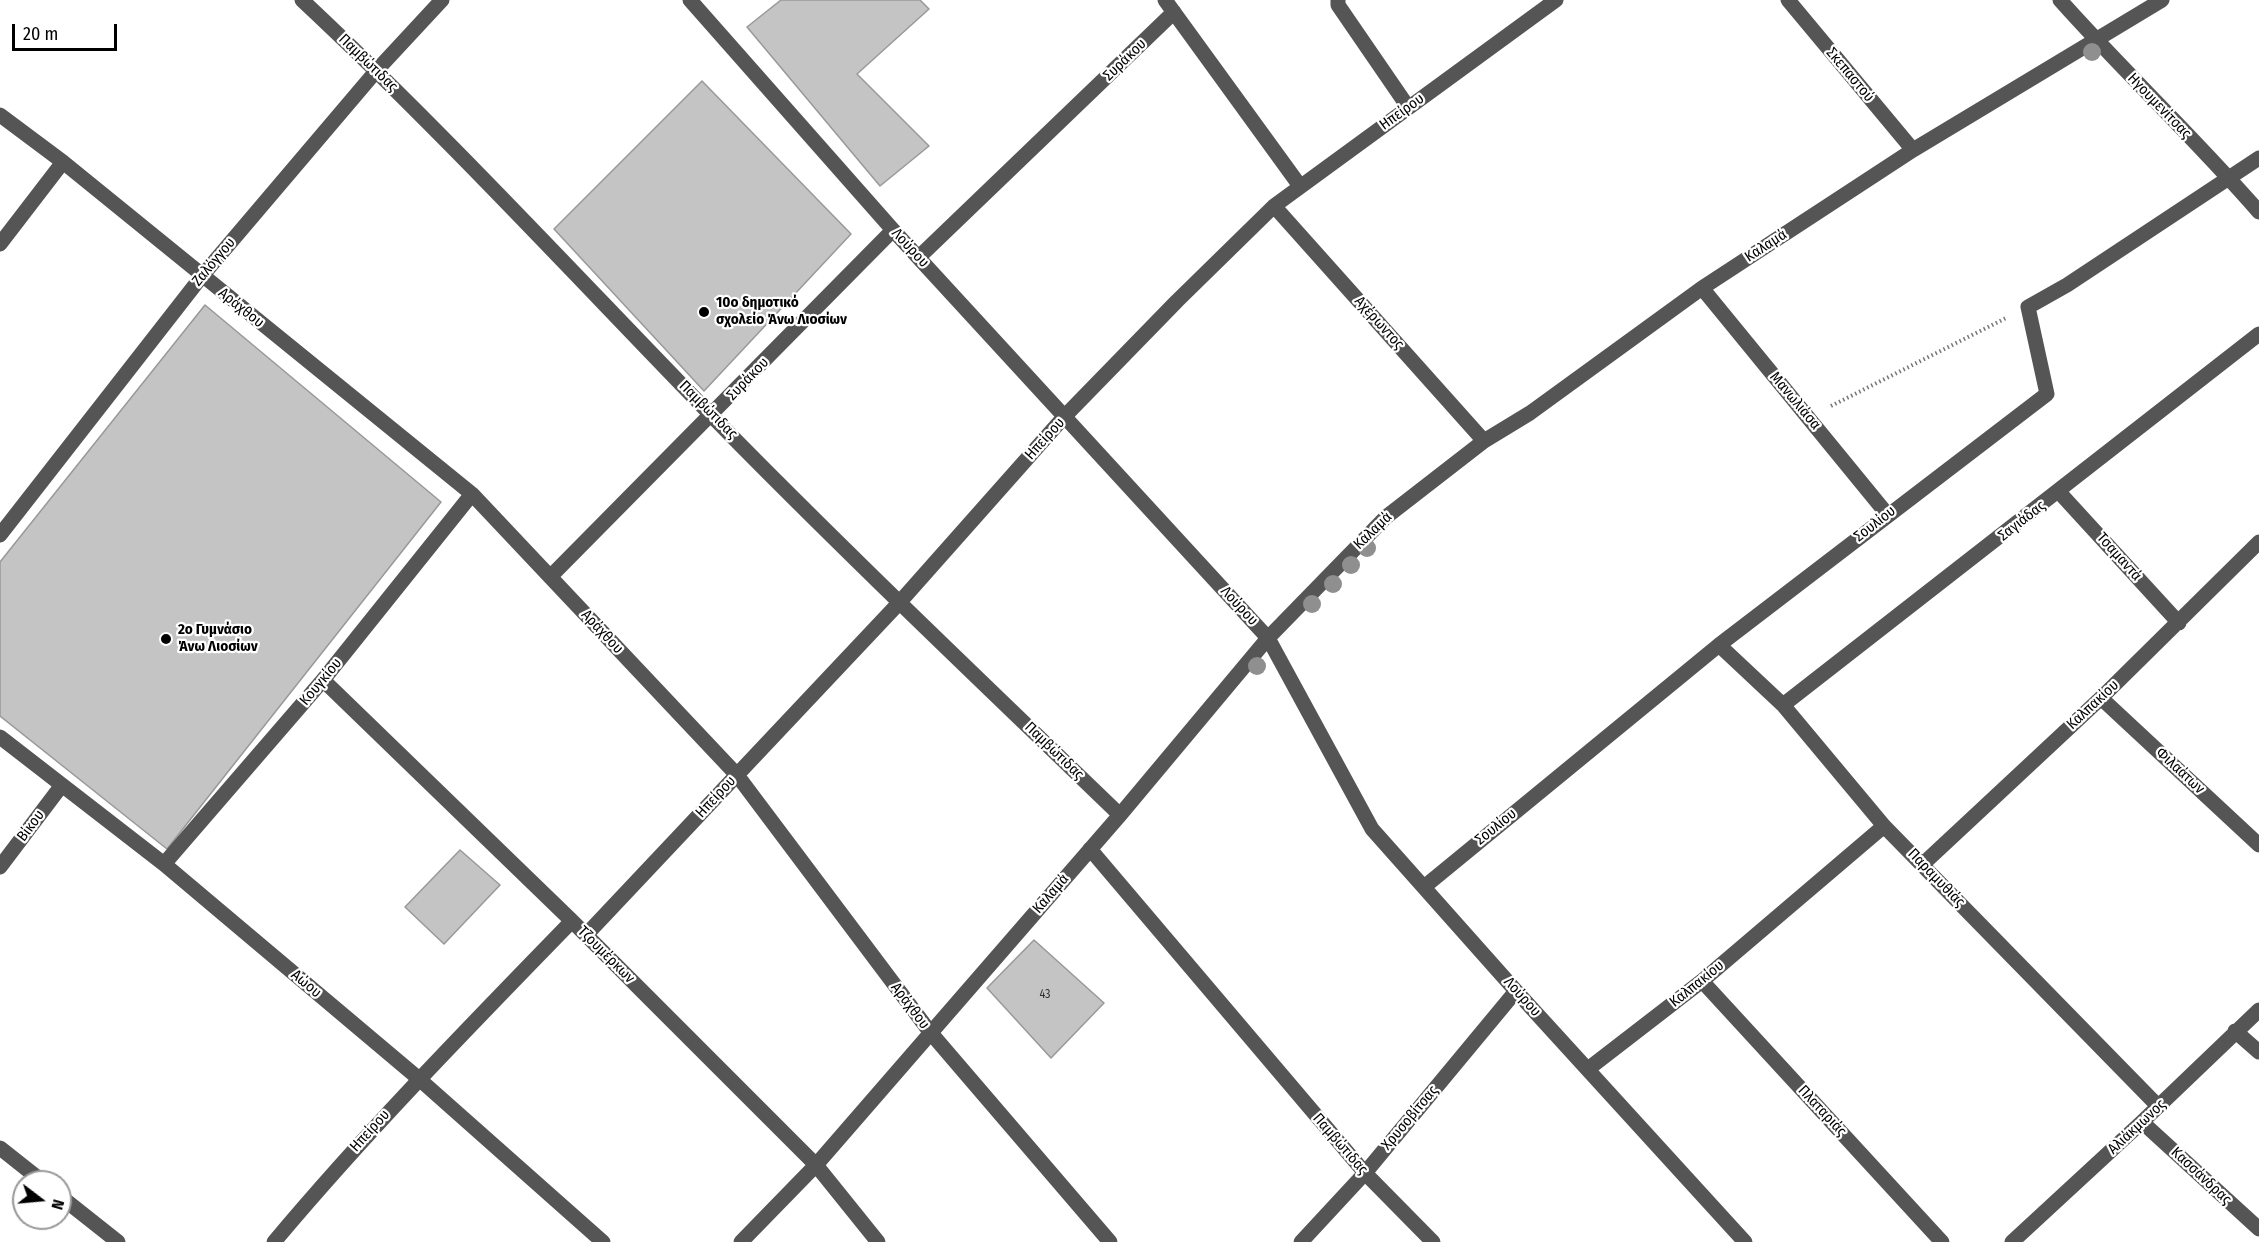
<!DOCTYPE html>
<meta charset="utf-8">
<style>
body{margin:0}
#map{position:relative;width:2259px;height:1242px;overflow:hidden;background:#fff;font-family:"Fira Sans Condensed",sans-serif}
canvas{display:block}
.north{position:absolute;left:12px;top:1170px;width:60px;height:60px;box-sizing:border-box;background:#fff;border:2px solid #999;border-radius:50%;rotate:106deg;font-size:16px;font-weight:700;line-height:24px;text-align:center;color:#000}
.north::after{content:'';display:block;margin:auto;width:21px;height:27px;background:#000;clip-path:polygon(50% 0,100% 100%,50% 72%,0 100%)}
.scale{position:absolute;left:12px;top:24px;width:105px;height:27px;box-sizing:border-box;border:3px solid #000;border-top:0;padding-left:8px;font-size:18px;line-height:21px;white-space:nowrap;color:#000;-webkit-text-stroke:4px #fff;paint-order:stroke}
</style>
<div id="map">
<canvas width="2259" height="1242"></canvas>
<div class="north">N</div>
<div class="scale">20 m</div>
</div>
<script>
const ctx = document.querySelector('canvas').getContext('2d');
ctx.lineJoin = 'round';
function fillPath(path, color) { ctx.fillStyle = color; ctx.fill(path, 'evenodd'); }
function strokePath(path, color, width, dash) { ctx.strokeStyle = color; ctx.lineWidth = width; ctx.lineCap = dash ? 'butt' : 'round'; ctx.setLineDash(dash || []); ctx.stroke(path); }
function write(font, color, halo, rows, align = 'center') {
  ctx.font = font + ' "Fira Sans Condensed",sans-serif'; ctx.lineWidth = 4.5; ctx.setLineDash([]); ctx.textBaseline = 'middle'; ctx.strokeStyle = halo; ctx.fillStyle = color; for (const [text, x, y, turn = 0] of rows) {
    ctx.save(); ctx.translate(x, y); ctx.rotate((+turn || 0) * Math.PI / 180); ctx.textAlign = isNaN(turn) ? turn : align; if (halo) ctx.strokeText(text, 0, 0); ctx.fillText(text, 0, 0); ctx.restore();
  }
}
const building = new Path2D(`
 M781,0H920L929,9L857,74L929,146L880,186L747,27Z
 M702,81L851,234L704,391L554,229Z
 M205,305L441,502L167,849L0,716V562Z
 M460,850L500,885L444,944L405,907Z
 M1034,940L1104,1003L1051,1058L987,988Z`);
const path = new Path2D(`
 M1831,406L2006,318`);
const minor = new Path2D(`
 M302,0C443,132 574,274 709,413C843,550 982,682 1120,815
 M690,0L893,230L1268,638L1372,829L1516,991L1745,1242
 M1165,0L1300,186
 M1338,0V5L1408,107
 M1788,0L1913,150
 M2060,0C2124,72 2196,139 2259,212
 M0,115L63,162L472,494L737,775L930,1032L1110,1242
 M1274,206L1484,441
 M0,244L63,162
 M919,257L1174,12
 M1702,288L1887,514
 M2059,492L2179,623
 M0,535L202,276L377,70L442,0
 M550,577L893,230
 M1719,645L1783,705L1884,826L2158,1106
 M323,680L572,921L816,1165L878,1242
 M2101,698L2259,845
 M1783,705L2259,334
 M0,737L164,864L418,1078L603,1242
 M1090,849L1365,1173L1433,1242
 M164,864L323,680L472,494
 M1923,864L2101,698L2259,542
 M0,867L62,785
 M1424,887L1719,645L2047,394L2028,307L2067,285L2259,158
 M586,935L899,603L1064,417L1177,301L1274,206L1556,0
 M1702,981L1942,1242
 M2235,1031L2259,1052
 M1588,1069L1702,981L1884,826
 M2142,1122L2259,1229
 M0,1148L43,1182
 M60,1196L118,1242
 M274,1242C368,1130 470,1026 572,921
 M741,1242L816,1165L1120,815L1268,638L1386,517L1484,441L1530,413L1702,288L1913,150L2162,0
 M1301,1242L1365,1173L1516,991
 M2012,1242L2142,1122L2259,1010`);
const trees = [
 [2092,52],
 [1367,548],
 [1351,565],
 [1333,584],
 [1312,604],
 [1257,666]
];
const markers = [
 [704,312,6,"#000"],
 [166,639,6,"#000"]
];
const numberNames = [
 ["43",1045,995]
];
const streetNames = [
 ["Συράκου",1125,60,-44],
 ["Παμβώτιδας",368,63,44],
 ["Σκεπαστού",1850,75,50],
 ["Ηγουμενίτσας",2159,106,46],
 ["Ηπείρου",1402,112,-36],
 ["Καλαμά",1766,246,-33],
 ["Λούρου",910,248,47],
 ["Ζαλόγγου",214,262,-50],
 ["Αράχθου",241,308,39],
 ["Αχέρωντος",1379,323,48],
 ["Συράκου",748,379,-46],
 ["Μανωλιάσα",1795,401,50],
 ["Παμβώτιδας",708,410,45],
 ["Ηπείρου",1045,439,-48],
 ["Σαγιάδας",2022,521,-38],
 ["Σουλίου",1875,524,-38],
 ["Καλαμά",1373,531,-44],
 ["Τσαμαντά",2119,557,48],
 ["Λούρου",1239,606,47],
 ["Αράχθου",602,632,47],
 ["Κουγκίου",321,682,-50],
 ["Καλπακίου",2093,705,-43],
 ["Παμβώτιδας",1054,751,44],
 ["Φιλαάτων",2180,771,43],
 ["Ηπείρου",716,797,-47],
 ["Βίκου",31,826,-53],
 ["Σουλίου",1496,827,-39],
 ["Παραμυθιάς",1936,878,46],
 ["Καλαμά",1051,894,-49],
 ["Τζουμέρκων",606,955,45],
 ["Αώου",306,984,40],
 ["Καλπακίου",1697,984,-39],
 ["Λούρου",1522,997,48],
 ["Αράχθου",910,1006,53],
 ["Πλαταριάς",1822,1111,47],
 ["Χρυσοβίτσας",1410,1118,-50],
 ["Αλιάκμωνος",2137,1127,-43],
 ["Ηπείρου",370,1131,-48],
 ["Παμβώτιδας",1340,1144,49],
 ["Κασσάνδρας",2201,1176,43]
];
const poiNames = [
 ["10ο δημοτικό",716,303],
 ["σχολείο Άνω Λιοσίων",716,320],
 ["2ο Γυμνάσιο",178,630],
 ["Άνω Λιοσίων",178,647]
];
fillPath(building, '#c4c4c4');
strokePath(building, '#999', 1.5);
strokePath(path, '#777', 4, [1.5, 3]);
strokePath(minor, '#555', 15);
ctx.fillStyle = '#8f8f8f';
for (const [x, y] of trees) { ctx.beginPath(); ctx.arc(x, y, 9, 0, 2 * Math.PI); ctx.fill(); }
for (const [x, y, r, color] of markers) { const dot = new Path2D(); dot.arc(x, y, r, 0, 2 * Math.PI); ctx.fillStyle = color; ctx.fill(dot); strokePath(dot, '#fff', 2); }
write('12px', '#313131', null, numberNames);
write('15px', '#000', '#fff', streetNames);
write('bold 15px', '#000', '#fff', poiNames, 'left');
</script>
